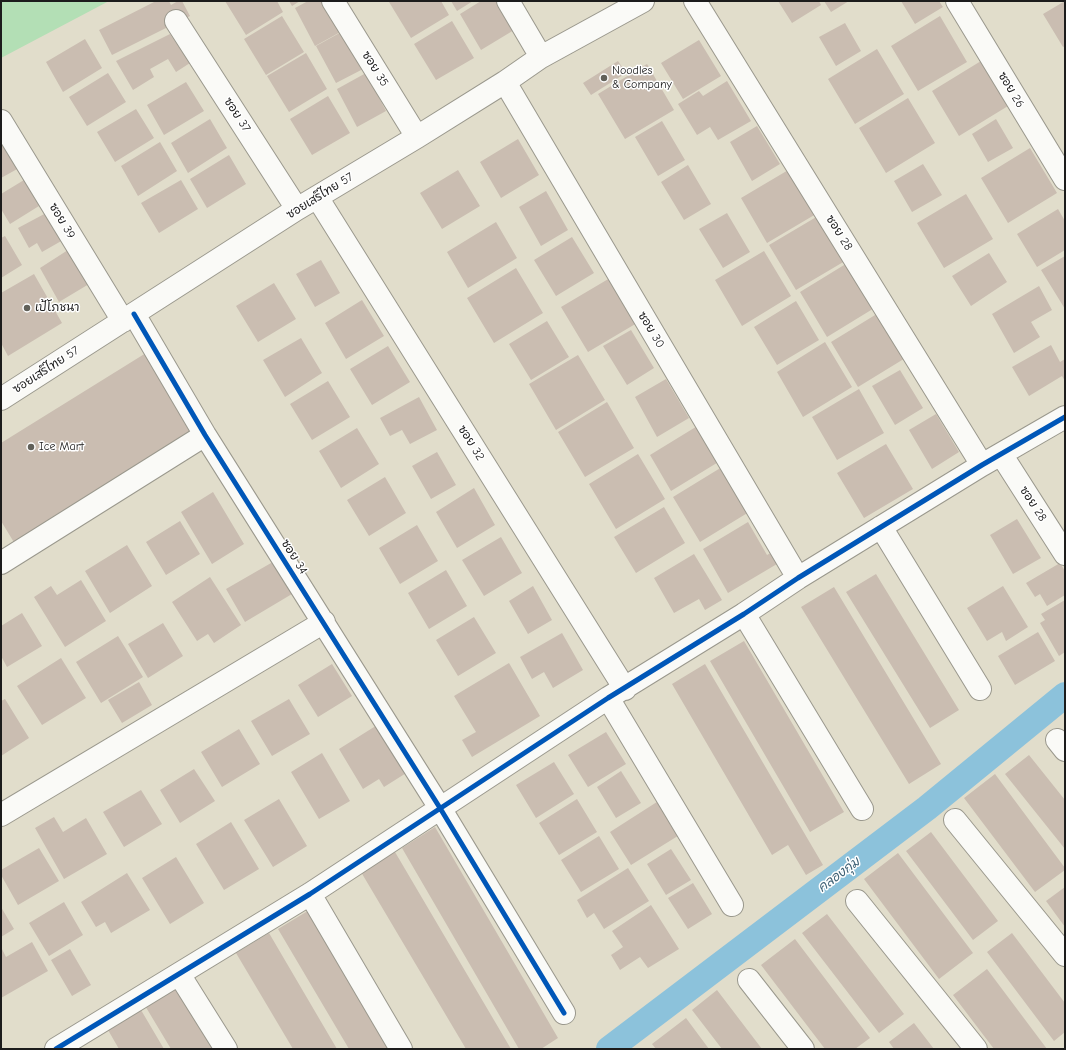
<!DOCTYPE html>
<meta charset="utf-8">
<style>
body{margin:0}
#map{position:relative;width:1066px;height:1050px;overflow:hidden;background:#e1ddcb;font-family:"Comic Neue",sans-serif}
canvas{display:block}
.frame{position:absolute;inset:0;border:2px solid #1c1c1c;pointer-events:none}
</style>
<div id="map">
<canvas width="1066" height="1050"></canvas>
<div class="frame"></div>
</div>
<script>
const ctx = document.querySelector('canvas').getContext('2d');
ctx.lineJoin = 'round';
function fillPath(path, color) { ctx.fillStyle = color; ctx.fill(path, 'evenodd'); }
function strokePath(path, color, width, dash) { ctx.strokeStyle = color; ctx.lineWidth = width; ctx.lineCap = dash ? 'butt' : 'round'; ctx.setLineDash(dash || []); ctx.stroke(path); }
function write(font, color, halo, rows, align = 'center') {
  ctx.font = font + ' "Comic Neue","Playpen Sans Thai",sans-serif'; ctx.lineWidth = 3; ctx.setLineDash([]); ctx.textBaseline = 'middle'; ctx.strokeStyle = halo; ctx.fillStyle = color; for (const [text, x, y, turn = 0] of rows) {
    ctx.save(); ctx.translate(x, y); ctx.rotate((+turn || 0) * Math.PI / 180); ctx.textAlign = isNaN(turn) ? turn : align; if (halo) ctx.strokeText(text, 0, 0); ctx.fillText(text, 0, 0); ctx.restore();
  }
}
const green = new Path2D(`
 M1,1H109L1,58Z`);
const canal = new Path2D(`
 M609,1049L927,808L1065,695`);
const building = new Path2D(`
 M156,1H169L171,5L178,1H182L190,16L112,55L99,30Z
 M225,1H277L283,12L246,35Z
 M289,1H300L292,6Z
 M308,1H328L344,30L315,46L295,8Z
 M390,1H441L449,15L411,38L389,2Z
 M451,1H473L457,11Z
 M481,1H504L519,27L481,50L460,14Z
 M778,1H819L821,5L792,23Z
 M824,1H849L831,12Z
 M901,1H939L943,7L915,24Z
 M1065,1V46L1063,47L1043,14Z
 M282,16L304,52L266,75L244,39Z
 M940,16L967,62L918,91L891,46Z
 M452,21L474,58L436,80L414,44Z
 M845,23L861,51L836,66L819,37Z
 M345,30L365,68L336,83L316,46Z
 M170,34L190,63L176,72L168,59L150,69L154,77L133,90L116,61Z
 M85,39L102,68L63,92L46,62Z
 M699,40L721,76L683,99L661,63Z
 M877,49L904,94L855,124L828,79Z
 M306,53L327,89L289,112L267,76Z
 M618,61L626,73L591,95L583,83Z
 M981,61L1008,106L959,136L932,91Z
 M647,64L674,110L625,139L598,94Z
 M108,73L126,102L87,126L69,97Z
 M366,73L386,111L357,127L337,89Z
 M727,81L751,121L718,140L710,127L697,135L678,104L699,91L703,96Z
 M186,82L204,111L164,135L147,105Z
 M328,96L350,133L312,155L290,119Z
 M908,98L935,143L886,173L859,128Z
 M136,109L154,138L115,162L97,132Z
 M210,119L227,148L188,173L171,143Z
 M996,119L1013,148L988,162L972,134Z
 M662,121L685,160L658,176L635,137Z
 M757,126L780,164L752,181L730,142Z
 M1,138L19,168L1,178Z
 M518,139L539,175L501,198L480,162Z
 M160,142L177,171L138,196L121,166Z
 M1030,148L1057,193L1008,223L981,178Z
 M229,155L246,184L207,208L190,179Z
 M923,164L942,195L912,212L894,181Z
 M688,165L711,204L684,220L661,182Z
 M790,169L816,214L767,243L741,198Z
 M458,170L480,206L442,229L420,193Z
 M24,180L39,206L10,224L1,209V194Z
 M181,180L198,209L159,233L141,203Z
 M546,191L568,230L541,246L519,207Z
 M966,194L993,239L944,268L917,223Z
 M1058,209L1065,221V250L1037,267L1017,234Z
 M48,212L63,240L42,252L37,243L29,248L18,228Z
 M727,213L750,252L723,268L699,229Z
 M818,216L845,261L796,290L769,245Z
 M496,222L517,258L468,288L447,252Z
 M5,236L22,265L1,278V238Z
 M572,237L594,273L556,296L534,260Z
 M68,250L89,284L59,302L40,268Z
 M764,251L791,296L742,326L715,280Z
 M989,253L1007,282L971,306L952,276Z
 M1065,256V309L1041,270Z
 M321,260L340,293L315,307L296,274Z
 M849,262L876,307L827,337L800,292Z
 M516,268L543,313L494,343L467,298Z
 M34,274L62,323L8,356L1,343V293Z
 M610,278L637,323L588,352L561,307Z
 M274,283L296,319L258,342L236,306Z
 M1039,286L1052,310L1031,322L1040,337L1014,353L992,314Z
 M362,300L384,336L346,359L325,323Z
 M796,301L819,340L777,365L754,327Z
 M880,312L907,357L858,387L831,342Z
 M547,321L569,357L531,380L509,344Z
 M631,330L654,368L627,385L603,346Z
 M301,338L322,373L285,397L263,360Z
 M825,342L852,387L803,417L777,372Z
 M1051,345L1060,362L1065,359V381L1062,376L1029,396L1012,367Z
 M388,346L410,382L372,405L350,369Z
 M146,353L194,432L15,544L1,521V443Z
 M578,355L605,400L556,430L529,384Z
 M900,370L923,408L895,425L872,386Z
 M666,379L689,418L657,437L635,397Z
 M328,381L350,417L312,440L290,404Z
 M859,389L884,433L837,460L812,417Z
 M419,397L437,430L410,444L402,430L390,436L380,418Z
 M607,402L634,448L585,477L558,432Z
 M936,414L959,452L932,469L909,430Z
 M699,425L720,461L671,491L650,455Z
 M357,428L379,464L341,488L319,451Z
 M886,444L913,489L864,518L837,473Z
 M437,452L456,485L431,499L412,466Z
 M638,454L665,499L616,529L589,484Z
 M722,467L749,512L700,542L673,497Z
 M385,477L406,513L369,536L347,500Z
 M474,488L495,525L457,548L436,512Z
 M213,492L244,544L212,564L181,512Z
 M664,507L685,543L636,573L614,537Z
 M1017,519L1041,558L1013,574L990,535Z
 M180,521L200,554L166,575L146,542Z
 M748,522L767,555L776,550L782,561L728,593L703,549Z
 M417,525L438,561L400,584L379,548Z
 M501,537L522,573L484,596L462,560Z
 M127,545L152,586L110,613L85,571Z
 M694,554L722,600L705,610L699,599L674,613L654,578Z
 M278,559L297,591L245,622L226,589Z
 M1060,563L1065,571V595L1047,606L1040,594L1035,597L1026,583Z
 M446,570L467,606L429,629L408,593Z
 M876,574L959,710L930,728L846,592Z
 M210,577L241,625L214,643L208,634L197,641L172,602Z
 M81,580L106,621L65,647L34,597L51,586L57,595Z
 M533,586L552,620L528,634L509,601Z
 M1003,586L1028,627L1006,641L1002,632L987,641L967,608Z
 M834,587L941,764L909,784L801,607Z
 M1065,600V652L1059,656L1040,623L1045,620L1041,614Z
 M22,613L42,646L7,667L1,656V626Z
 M474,617L496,653L458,676L436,640Z
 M163,623L183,656L148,678L128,644Z
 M1038,632L1055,661L1015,685L998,656Z
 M562,633L583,670L553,688L544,672L532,679L520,657Z
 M118,636L143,677L101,703L76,662Z
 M744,641L844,812L810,832L710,661Z
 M61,658L86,698L42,725L17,686Z
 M509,663L540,716L472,757L462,740L476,732L454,696Z
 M332,664L352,696L318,717L298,685Z
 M705,664L823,865L806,875L788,845L772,855L672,684Z
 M139,682L152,705L122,723L108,700Z
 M5,699L29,738L1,756V701Z
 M289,699L310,734L272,756L251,721Z
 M382,722L411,770L384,787L379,779L363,789L339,749Z
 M239,729L260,764L222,787L201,752Z
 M606,732L626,764L588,787L568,755Z
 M322,753L350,801L319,819L291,772Z
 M1029,755L1065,800V849L1005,774Z
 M554,762L574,794L536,818L516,785Z
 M194,769L215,801L180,823L160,790Z
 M621,771L641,803L616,818L597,787Z
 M995,774L1065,868V870L1035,892L964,798Z
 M141,790L162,824L124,847L103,812Z
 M279,799L307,846L273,867L244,820Z
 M577,799L597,832L559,855L539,823Z
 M660,800L681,834L631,865L610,832Z
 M54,817L63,832L86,818L107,854L64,879L35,828Z
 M231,822L259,869L224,890L196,844Z
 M435,827L558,1038L541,1049H519L402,848Z
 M931,832L998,921L973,940L906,851Z
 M599,836L619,869L581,892L561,860Z
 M39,848L59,881L18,905L1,875V870Z
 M671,849L691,880L666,895L647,864Z
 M395,852L511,1049H466L361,872Z
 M898,853L973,953L939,979L864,879Z
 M176,857L204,903L170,924L142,878Z
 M628,868L649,901L604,929L594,913L587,918L577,900Z
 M127,873L150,910L111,933L105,922L96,927L81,902Z
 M693,883L712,914L688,929L668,898Z
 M1065,887V927L1046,901Z
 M64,902L83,935L49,956L29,923Z
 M651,905L679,949L648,968L640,957L620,970L611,955L623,947L612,931Z
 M1,907L14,929L1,937Z
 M311,909L393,1049H349L278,929Z
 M827,914L904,1014L879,1033L802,933Z
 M269,933L337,1049H293L236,953Z
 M1012,933L1065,1003V1032L1054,1041L987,952Z
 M795,939L870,1038L855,1049H825L761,965Z
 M32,942L48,971L1,998V947L6,957Z
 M70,949L91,985L72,996L51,960Z
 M987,969L1047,1049H994L953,995Z
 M177,984L215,1049H171L144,1004Z
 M717,990L762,1049H722L692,1010Z
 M141,1010L164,1049H119L108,1030Z
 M686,1018L709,1049H656L652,1044Z
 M914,1023L934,1049H894L889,1042Z`);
const street = new Path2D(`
 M333,1L417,137
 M508,1L541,57
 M695,1L982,465
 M957,1L1065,179
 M176,21L297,209
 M505,82L798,578
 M1,121L123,321
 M317,197L625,689
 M134,314L205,435L440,808L564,1013
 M1,399L297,209L417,137L505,82L541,57L643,1
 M1001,454L1065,554
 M881,527L980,689
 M1,563L205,435
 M744,614L862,809
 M608,698L732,905
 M1057,740L1065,750
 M1,815L324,622
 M955,820L1065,955
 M310,894L401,1049
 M857,901L976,1049
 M179,974L226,1049
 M749,980L803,1049
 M56,1049L310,894L608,698L744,614L798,578L982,465L1065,417`);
const cycleway = new Path2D(`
 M134,314L205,435L440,808L564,1013
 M56,1049L310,894L608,698L744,614L798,578L982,465L1065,417`);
const markers = [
 [604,78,4,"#616059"],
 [27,308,4,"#616059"],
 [31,447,4,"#616059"]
];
const streetNames = [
 ["ซอย 35",375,69,58],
 ["ซอย 26",1011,90,59],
 ["ซอย 37",237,115,57],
 ["ซอยเสรีไทย 57",320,196,-32],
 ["ซอย 39",62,221,59],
 ["ซอย 28",839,233,58],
 ["ซอย 30",651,330,59],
 ["ซอยเสรีไทย 57",46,370,-33],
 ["ซอย 32",471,443,58],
 ["ซอย 28",1033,504,57],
 ["ซอย 34",294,557,58]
];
const poiNames = [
 ["Noodles",612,71],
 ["& Company",612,85],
 ["เป้โภชนา",35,308],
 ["Ice Mart",39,447]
];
const waterNames = [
 ["คลองกุ่ม",839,875,-37]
];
fillPath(green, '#b3dfb5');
strokePath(canal, '#8cc2db', 26);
fillPath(building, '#cabdb1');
strokePath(street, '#9a988d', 24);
strokePath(street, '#fafaf7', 22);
strokePath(cycleway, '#0057b8', 5);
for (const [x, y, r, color] of markers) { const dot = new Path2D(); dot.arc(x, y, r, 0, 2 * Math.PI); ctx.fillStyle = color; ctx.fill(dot); strokePath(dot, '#fff', 1.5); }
write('12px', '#1c1c1c', '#fff', streetNames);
write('12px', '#1c1c1c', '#fff', poiNames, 'left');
write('italic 13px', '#3e6175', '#fff', waterNames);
</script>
